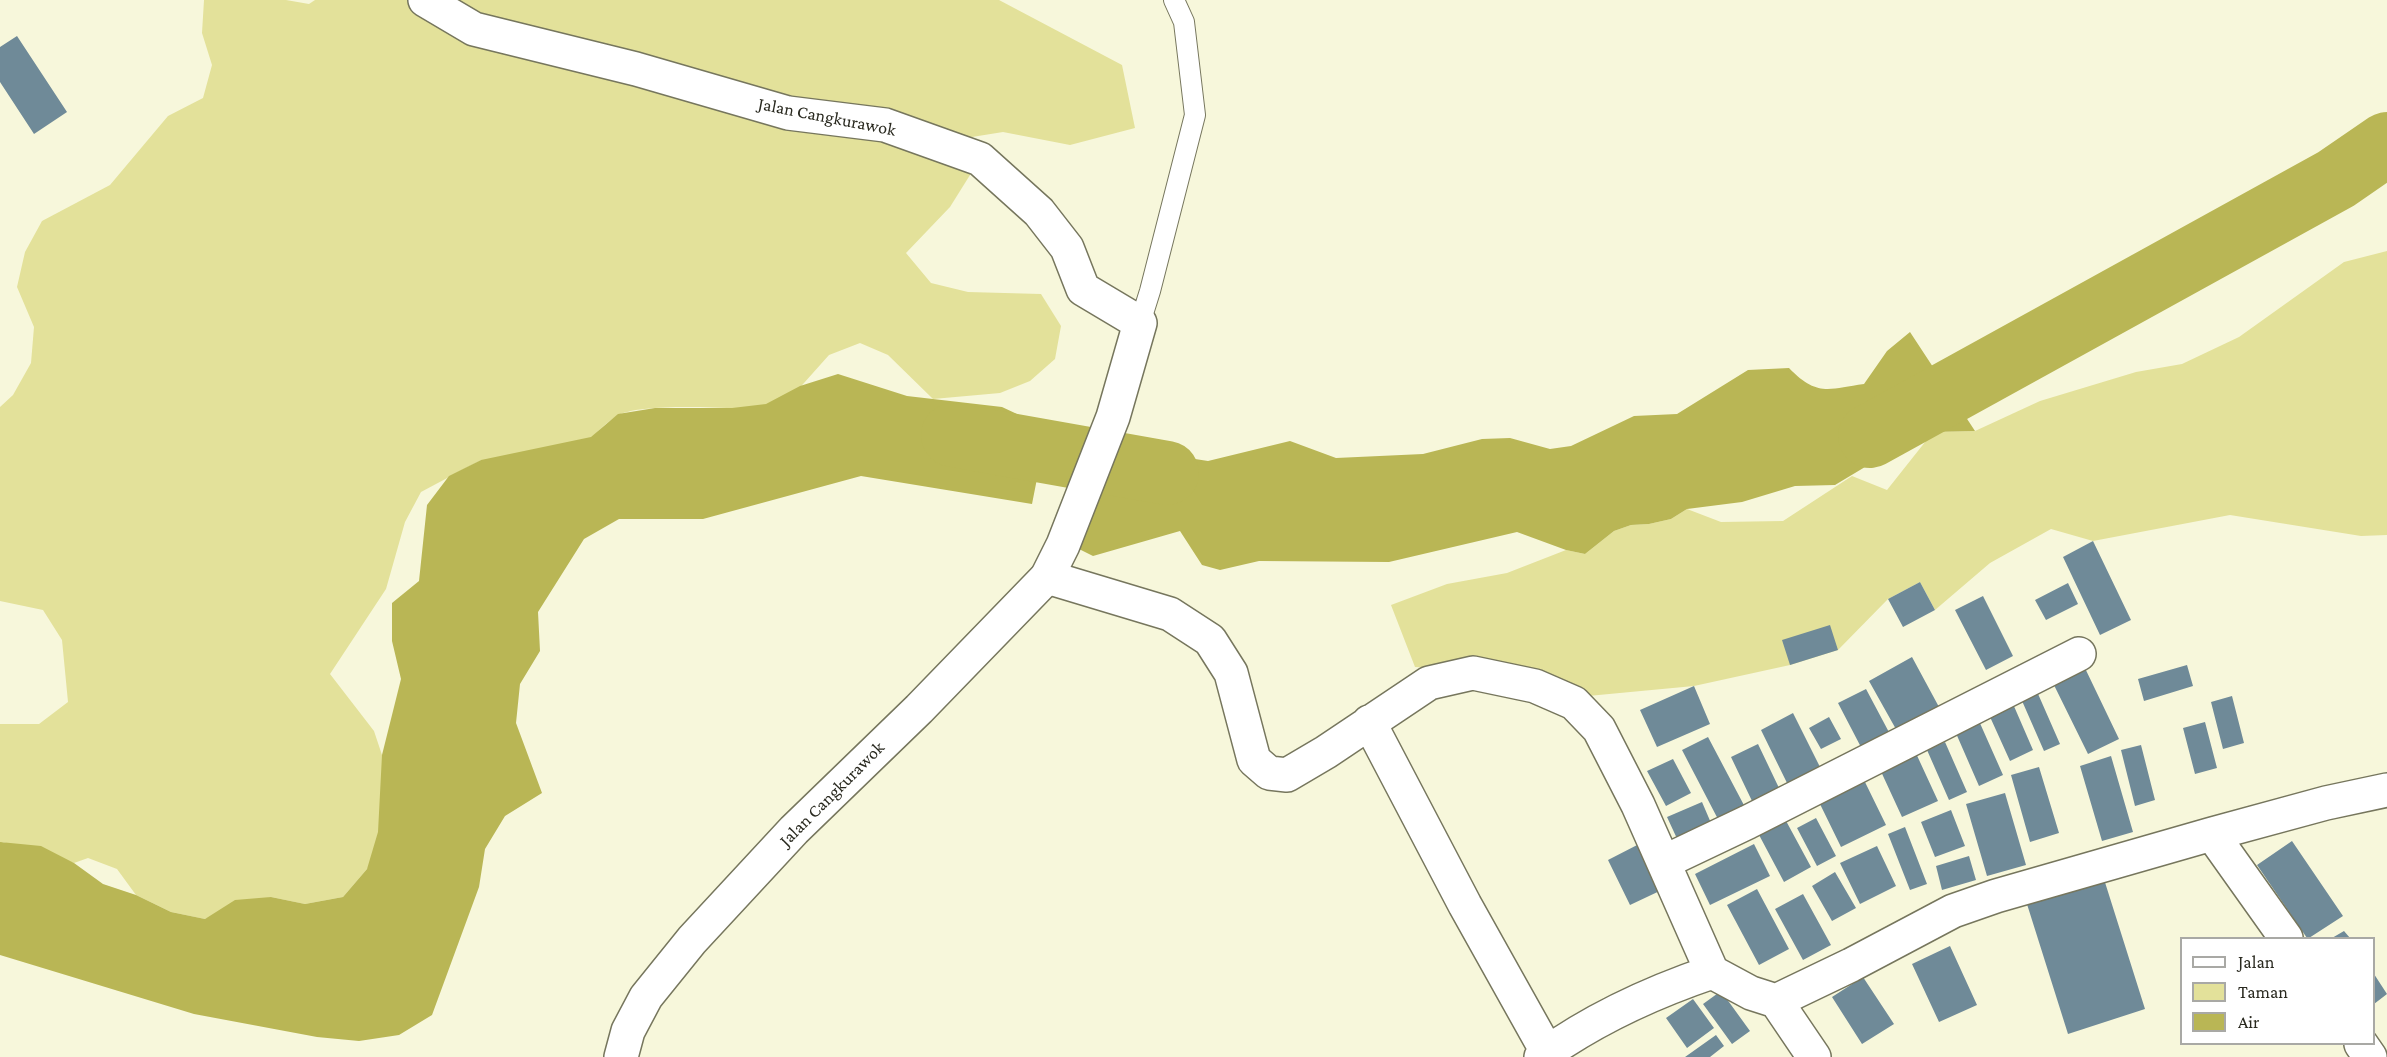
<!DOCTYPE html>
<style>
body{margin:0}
#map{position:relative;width:2387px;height:1057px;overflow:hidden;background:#f7f7db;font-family:"Crimson Pro",serif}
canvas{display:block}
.legend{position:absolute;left:2180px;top:937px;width:195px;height:108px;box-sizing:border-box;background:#fff;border:2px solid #a9a9a5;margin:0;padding:8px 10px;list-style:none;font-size:18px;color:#29291f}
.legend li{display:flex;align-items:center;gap:12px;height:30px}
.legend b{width:30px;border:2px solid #a9a9a5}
</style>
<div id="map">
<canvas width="2387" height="1057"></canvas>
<ul class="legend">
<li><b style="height:8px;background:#fff"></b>Jalan</li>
<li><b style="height:16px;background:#e3e19a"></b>Taman</li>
<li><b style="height:16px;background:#b9b655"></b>Air</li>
</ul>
</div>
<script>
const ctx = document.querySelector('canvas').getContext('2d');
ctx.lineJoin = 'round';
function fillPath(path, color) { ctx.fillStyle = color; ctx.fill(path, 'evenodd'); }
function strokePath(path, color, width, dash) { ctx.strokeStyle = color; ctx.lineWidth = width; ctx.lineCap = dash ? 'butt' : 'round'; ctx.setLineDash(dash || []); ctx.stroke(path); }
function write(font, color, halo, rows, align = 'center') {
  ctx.font = font + ' "Crimson Pro",serif'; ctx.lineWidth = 4.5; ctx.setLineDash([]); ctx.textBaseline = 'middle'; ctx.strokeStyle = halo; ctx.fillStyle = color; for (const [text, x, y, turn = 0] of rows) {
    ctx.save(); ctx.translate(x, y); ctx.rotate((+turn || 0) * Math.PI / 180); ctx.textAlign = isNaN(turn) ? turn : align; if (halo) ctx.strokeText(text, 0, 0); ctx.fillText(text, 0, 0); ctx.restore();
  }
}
const green = new Path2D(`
 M204,0H286L309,4L315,0H999L1122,65L1135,128L1070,145L1003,132L972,137L980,159L950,207L906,253L931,283L968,292L1041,294L1061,326L1055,359L1030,381L1000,393L933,399L888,355L860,343L829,355L779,411C747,409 641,401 617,416C597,428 586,445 574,464L481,460L421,492L405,522L386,589L330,674L374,731L382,755L398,825L367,869L343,897L305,904L271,897L205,919L171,912L136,895L117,869L88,858L74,863L3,842L0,844V724H39L68,702L62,640L43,610L0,601V407L13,395L31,363L34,327L17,287L25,252L42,221L110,185L168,116L203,98L212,65L202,33Z
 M2387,251V535L2361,536L2230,515L2093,541L2051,529L1990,563L1935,610L1920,582L1888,599L1838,650L1790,665L1694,686L1535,701L1494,672L1415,667L1391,605L1447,584L1507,573L1566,550L1585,554L1614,531L1631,525L1649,524L1671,519L1687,509L1721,522L1783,521L1852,476L1887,490L1933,432L1975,431L2040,401L2136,372L2182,364L2239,337L2344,262Z`);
const water = new Path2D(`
 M1910,332L1975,431L1933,432L1916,439L1903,452L1885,455L1835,485L1795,486L1742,502L1687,509L1671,519L1649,524L1631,525L1614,531L1585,554L1566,550L1517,532L1389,562L1259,561L1220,570L1202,565L1180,531L1093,556L1069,544L1111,446L1208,461L1290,441L1336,458L1423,454L1482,439L1510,438L1550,449L1571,446L1634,416L1677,414L1748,370L1789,368C1817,397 1828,389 1864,384L1887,351Z
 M838,374L907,396L1002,407L1047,428L1032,504L861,476L703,519H619L584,539L538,612L540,651L520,684L516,723L542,793L505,816L485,849L479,887L432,1015L399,1035L359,1041L317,1037L194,1014L0,955V842L41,846L74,863L103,884L136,895L171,912L205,919L235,900L271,897L305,904L343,897L367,869L378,832L382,755L401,679L392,641V603L419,581L427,505L449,476L481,460L591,437L618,414L655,408H732L766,404L800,386Z`);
const river = new Path2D(`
 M953,435L1167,473
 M1870,436L2336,179L2387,144`);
const building = new Path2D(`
 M17,36L67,112L34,134L0,82V47Z
 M2093,541L2131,620L2100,635L2063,557Z
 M1920,582L1935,610L1903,627L1888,599Z
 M2068,583L2078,604L2046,620L2035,600Z
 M1983,596L2013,656L1986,670L1955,610Z
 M1830,625L1838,650L1790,665L1782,640Z
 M1912,657L1939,707L1897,731L1869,681Z
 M2083,664L2119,739L2088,754L2051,679Z
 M2187,665L2193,686L2144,701L2138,679Z
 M1694,686L1710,724L1657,747L1640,710Z
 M2035,687L2060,744L2044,751L2019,694Z
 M1866,689L1891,736L1863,751L1838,703Z
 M2232,696L2244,743L2223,749L2211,702Z
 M2010,697L2033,750L2010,761L1986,708Z
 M1793,713L1821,769L1788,785L1761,730Z
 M1829,717L1841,739L1821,749L1809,728Z
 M1979,721L2003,775L1979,786L1955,731Z
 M2205,722L2217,768L2195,774L2183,728Z
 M1708,737L1746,809L1720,823L1682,750Z
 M1945,742L1967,792L1949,800L1927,750Z
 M1758,744L1779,788L1752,801L1731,757Z
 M2141,745L2155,800L2135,806L2121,750Z
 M1914,749L1938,801L1902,817L1878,765Z
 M2111,756L2133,832L2102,841L2080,766Z
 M1673,759L1691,793L1666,806L1647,771Z
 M2039,767L2059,833L2030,842L2011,775Z
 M1864,780L1886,825L1841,847L1819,802Z
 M2005,793L2026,865L1987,876L1966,804Z
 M1702,802L1714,830L1680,845L1667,817Z
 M1951,810L1965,846L1935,857L1921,822Z
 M1816,818L1836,856L1817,866L1797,828Z
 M1785,819L1811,867L1784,882L1758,833Z
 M1905,827L1927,884L1910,890L1888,834Z
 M2292,841L2343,916L2309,938H2307L2257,865Z
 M1643,842L1666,888L1630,905L1608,860Z
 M1754,844L1770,876L1710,905L1695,874Z
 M1877,846L1896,886L1860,904L1840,863Z
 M1969,856L1976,880L1942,890L1936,866Z
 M1835,872L1856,908L1832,921L1812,886Z
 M2103,876L2145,1009L2068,1034L2026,901Z
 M1757,889L1789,949L1759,965L1727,905Z
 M1803,894L1831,945L1803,960L1775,909Z
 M2344,931L2350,938H2332Z
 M1950,946L1977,1005L1939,1022L1912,964Z
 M2374,974L2387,994L2374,1004Z
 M1863,977L1894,1024L1862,1044L1832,997Z
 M1721,991L1750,1031L1732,1044L1703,1004Z
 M1693,999L1714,1028L1687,1048L1666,1018Z
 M1716,1035L1724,1046L1710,1057H1685Z`);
const service = new Path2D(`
 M1140,323L1150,291L1195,115L1184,22L1174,0`);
const minor = new Path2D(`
 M1047,577L1170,614L1210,640L1231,673L1254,760L1269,773L1287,775L1326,752L1429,683L1473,673L1535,686L1574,703L1599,729L1638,805L1712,972
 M1369,722L1465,905L1550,1057
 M2212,834L2286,938
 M1664,862L1748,822L2079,654
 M1776,1001L1814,1057
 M2361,1044L2370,1057
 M1541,1057C1592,1020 1653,992 1712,972L1751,993L1776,1001L1851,965L1953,911L1996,896L2212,834L2326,803L2387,790`);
const tertiary = new Path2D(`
 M425,0L474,29L636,69L788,113L885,125L980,159L1039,212L1067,248L1083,289L1140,323L1113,417L1063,545L1047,577L919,709L794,830L692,940L646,997L628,1031L621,1057`);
const streetNames = [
 ["Jalan Cangkurawok",827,117,11],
 ["Jalan Cangkurawok",832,794,-45]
];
fillPath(green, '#e3e19a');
fillPath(water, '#b9b655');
strokePath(river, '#b9b655', 64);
fillPath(building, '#6f8a98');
strokePath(service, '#76765d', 22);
strokePath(minor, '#76765d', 36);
strokePath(tertiary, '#76765d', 36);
strokePath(service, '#fff', 20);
strokePath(minor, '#fff', 33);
strokePath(tertiary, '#fff', 33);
write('18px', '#29291f', '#fff', streetNames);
</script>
